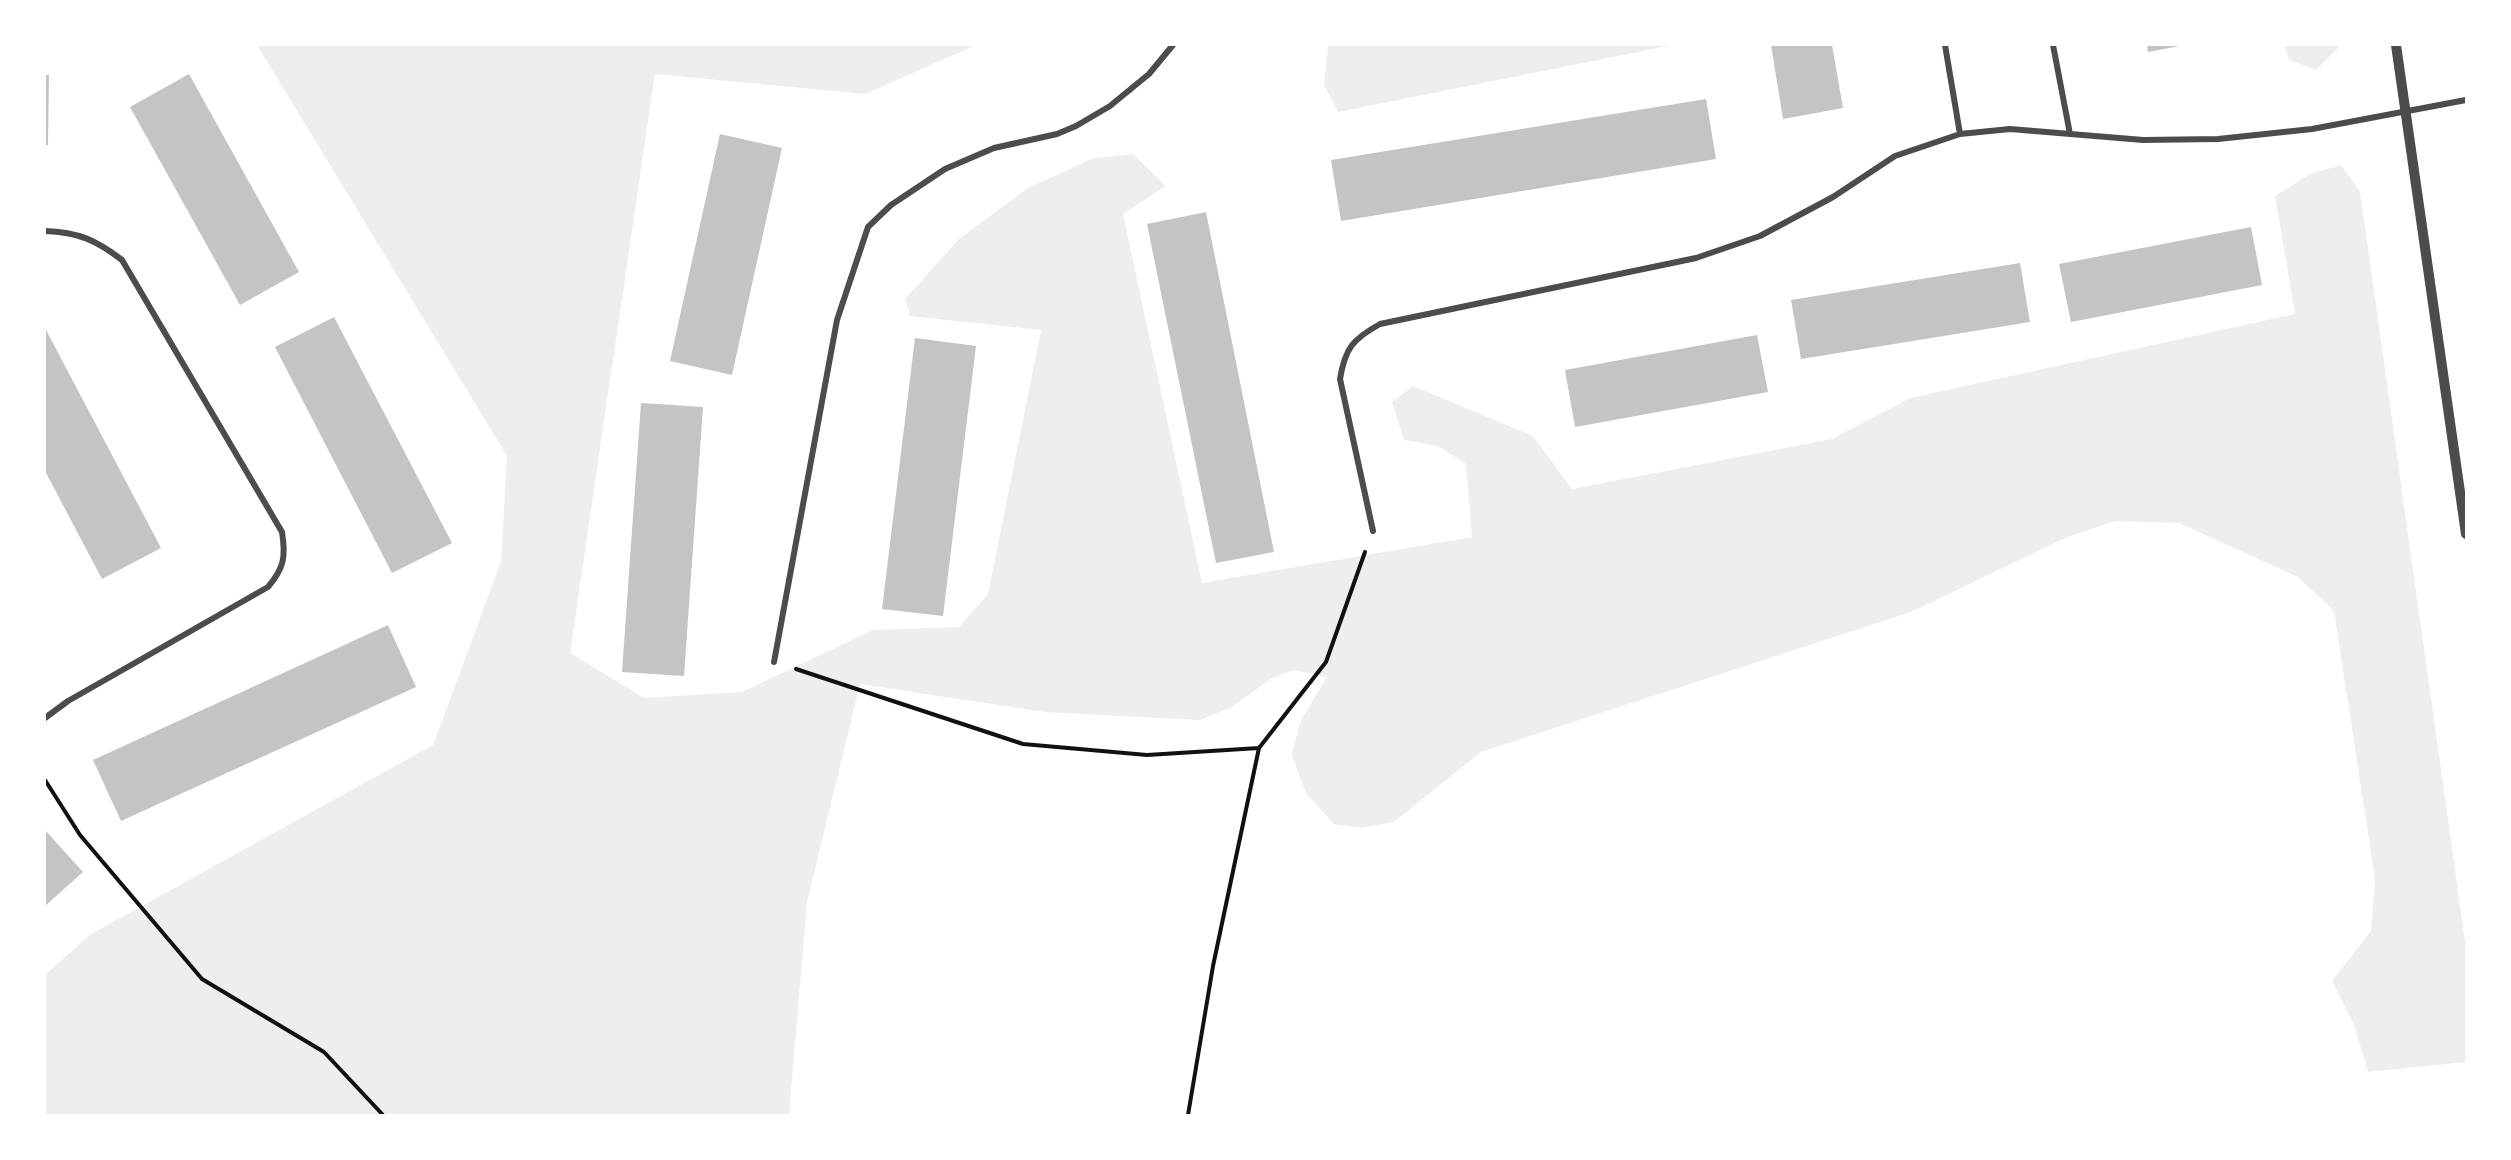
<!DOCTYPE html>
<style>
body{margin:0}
#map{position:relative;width:2511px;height:1160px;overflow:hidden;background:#fff;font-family:Bitter,serif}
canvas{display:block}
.frame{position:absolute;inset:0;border:46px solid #fff;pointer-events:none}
</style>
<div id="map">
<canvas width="2511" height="1160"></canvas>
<div class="frame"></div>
</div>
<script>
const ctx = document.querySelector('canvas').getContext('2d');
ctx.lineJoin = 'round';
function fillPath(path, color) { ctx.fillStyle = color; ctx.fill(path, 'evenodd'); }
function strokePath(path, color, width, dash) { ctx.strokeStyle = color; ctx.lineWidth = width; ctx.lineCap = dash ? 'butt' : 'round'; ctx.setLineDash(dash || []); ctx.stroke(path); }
const green = new Path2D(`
 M257,45H976L865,94L655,74L570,653L644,698L742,692L873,630L959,627L988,594L1041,330L910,316L905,299L959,239L1028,188L1094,158L1133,154L1166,186L1123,214L1202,583L1472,537L1466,464L1438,446L1404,440L1392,402L1413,386L1533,436L1572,489L1832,439L1910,398L2295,314L2275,196L2310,174L2341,165L2360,191L2466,948V1062L2368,1072L2354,1025L2332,981L2371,931L2375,879L2334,611L2298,577L2179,523L2115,521L2065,538L1911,612L1481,752L1394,822L1361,828L1334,824L1306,793L1292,755L1300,722L1327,677L1294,670L1272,678L1230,708L1200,720L1045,712L860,684L807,902L789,1115H45V975L91,934L433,745L501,562L507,456Z
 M1328,45H1673L1338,112L1324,85Z
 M2284,45H2340V46L2316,70L2289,60Z`);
const building = new Path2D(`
 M1771,45H1832L1843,108L1783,119Z
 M2147,45H2180V46L2148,52Z
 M189,74L299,272L240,305L130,107Z
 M45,75H49L48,145H45Z
 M1706,99L1716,159L1341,221L1331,160Z
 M720,134L782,148L732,375L670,361Z
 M1206,212L1274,552L1216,563L1147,224Z
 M2251,227L2262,285L2071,322L2059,264Z
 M2020,263L2030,322L1801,359L1791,300Z
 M334,317L452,543L392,573L275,347Z
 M45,328L161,548L102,579L45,471Z
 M1757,335L1768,392L1575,427L1565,370Z
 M915,338L976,346L943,616L882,609Z
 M641,403L703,407L684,676L622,672Z
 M388,625L416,687L121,821L93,760Z
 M45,830L83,872L45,906Z`);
const path = new Path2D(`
 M796,669L1023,744L1147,755L1259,748
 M45,780L80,835L202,979L324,1052L383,1115
 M1188,1115L1213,966L1259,748L1326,662L1365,552`);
const minor = new Path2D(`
 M1945,45L1960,134
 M2053,45L2070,134
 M45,231C78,232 96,240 122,260L282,532C286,557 284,568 268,587L68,701L45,718
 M1373,531L1340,379C1345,348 1353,339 1380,324L1696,258L1760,236L1833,197L1895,156L1960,134L2010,129L2143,140L2218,139L2312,129L2466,100
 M774,662L837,320L868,227L891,205L945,169L994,148L1057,134L1076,126L1110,106L1149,74L1173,45`);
const tertiary = new Path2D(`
 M2396,45L2466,534`);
fillPath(green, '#eee');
fillPath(building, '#c4c4c4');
strokePath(path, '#111', 4);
strokePath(minor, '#4c4c4c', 6);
strokePath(tertiary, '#4c4c4c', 10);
</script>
